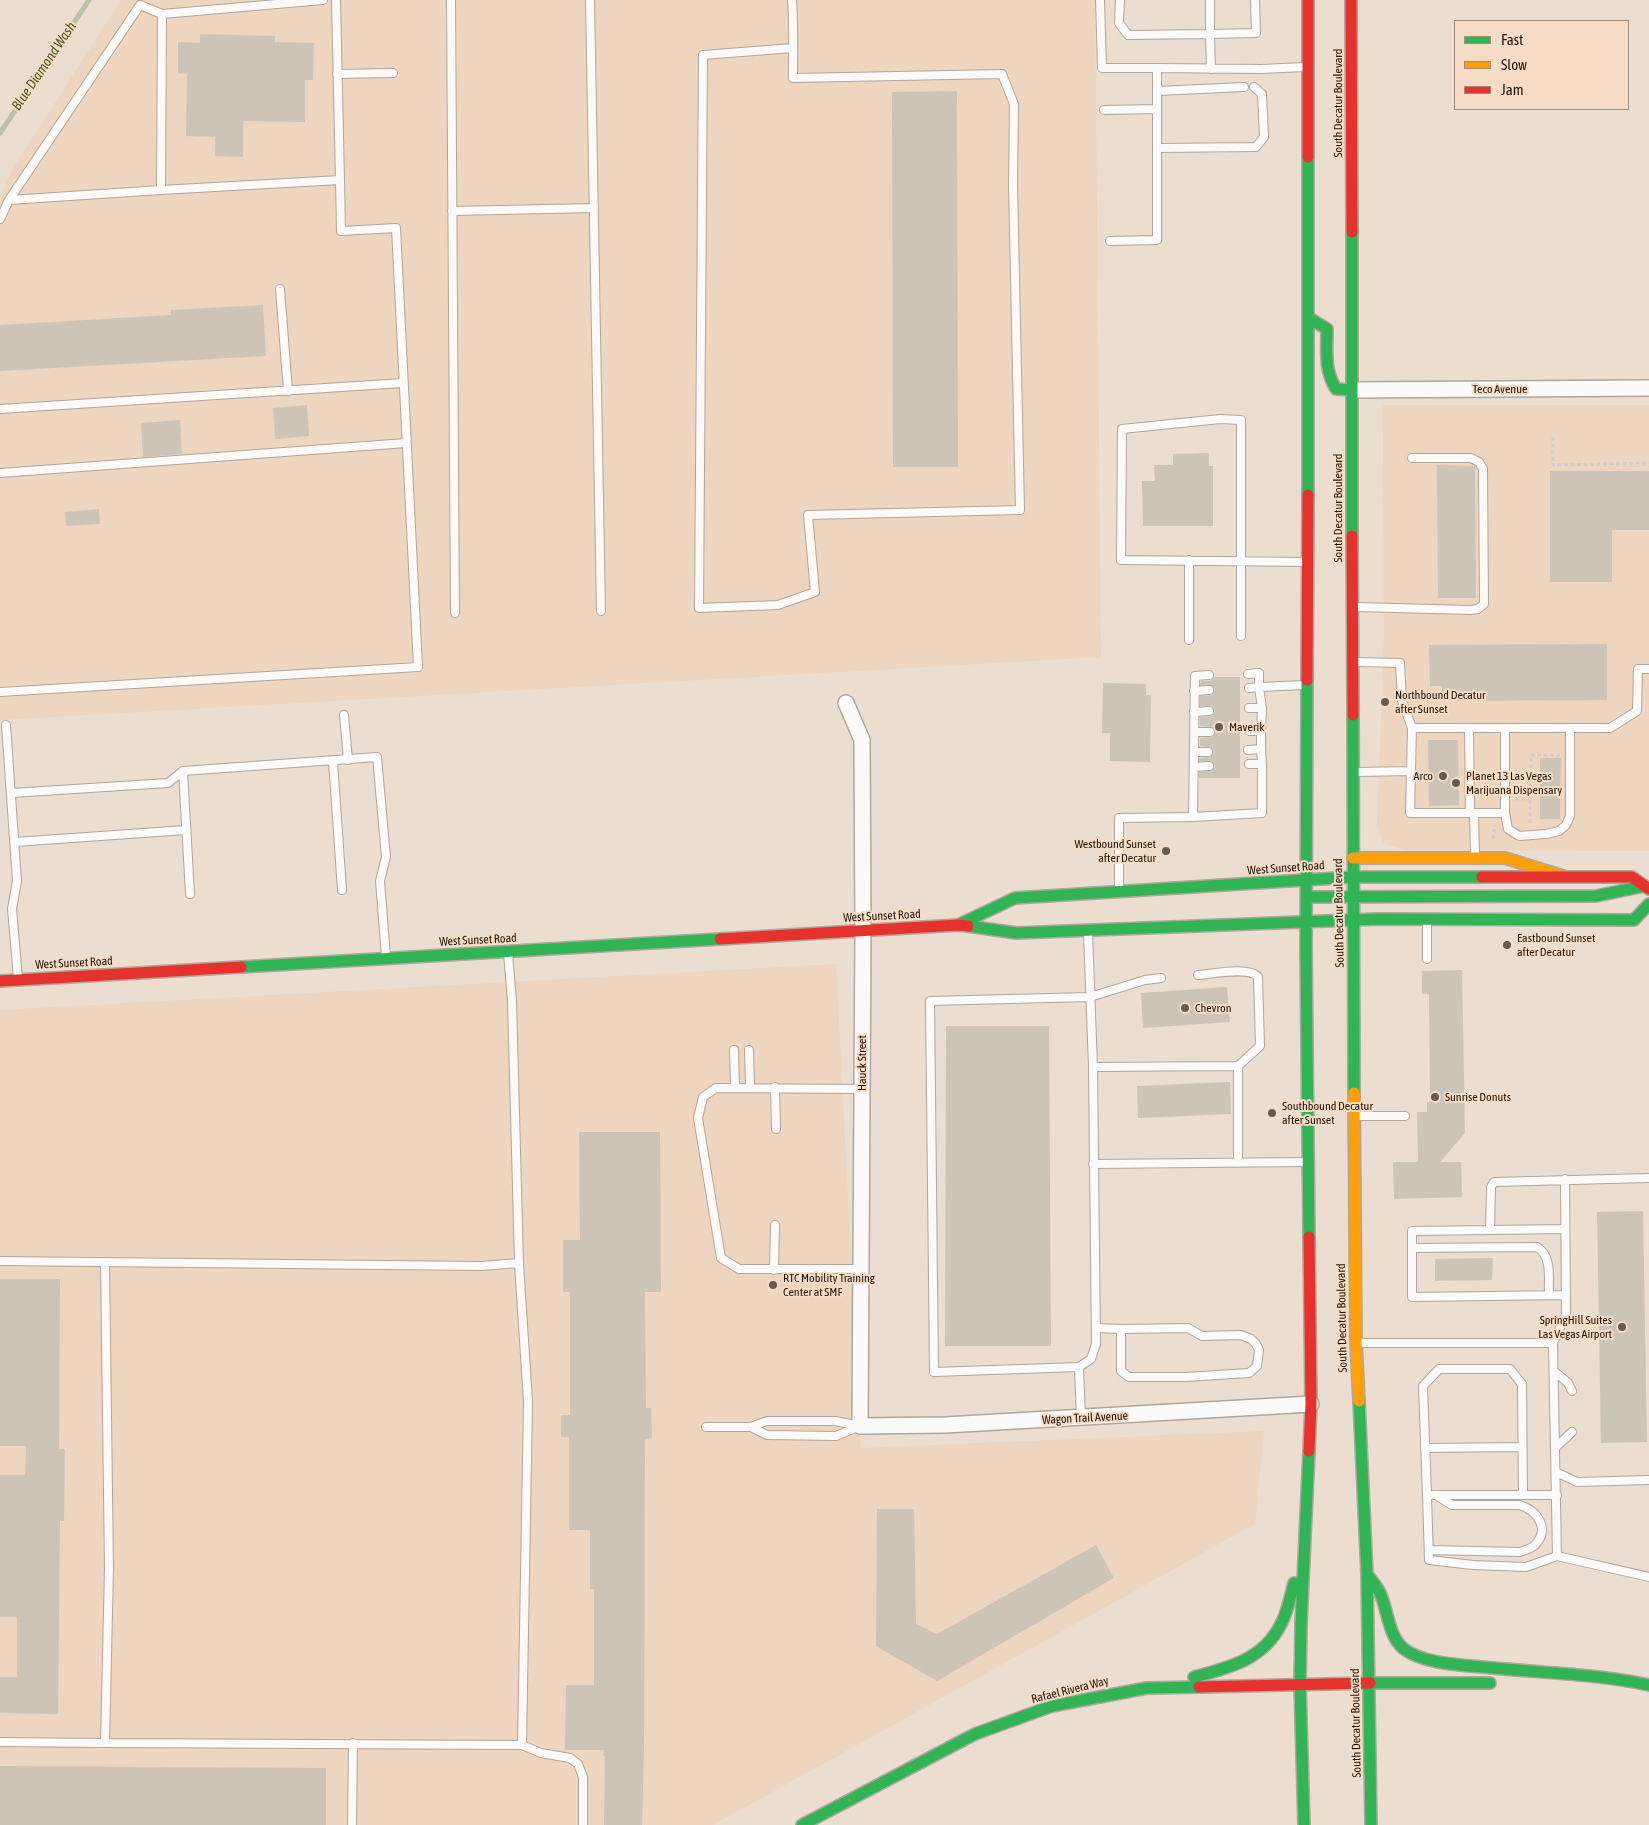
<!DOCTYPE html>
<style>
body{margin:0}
#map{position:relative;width:1649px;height:1825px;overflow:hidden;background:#ebddd0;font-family:"Asap Condensed",sans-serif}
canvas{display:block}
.legend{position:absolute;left:1454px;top:20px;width:175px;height:90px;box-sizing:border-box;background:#f6dcc5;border:1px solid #a08c7b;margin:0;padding:6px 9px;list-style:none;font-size:15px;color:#1e150d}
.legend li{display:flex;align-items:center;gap:10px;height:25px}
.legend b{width:25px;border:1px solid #a08c7b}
</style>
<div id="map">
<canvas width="1649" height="1825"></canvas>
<ul class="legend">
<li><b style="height:6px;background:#30b455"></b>Fast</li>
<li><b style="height:6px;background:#ff9f0a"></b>Slow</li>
<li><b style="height:6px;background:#e5322d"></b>Jam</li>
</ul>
</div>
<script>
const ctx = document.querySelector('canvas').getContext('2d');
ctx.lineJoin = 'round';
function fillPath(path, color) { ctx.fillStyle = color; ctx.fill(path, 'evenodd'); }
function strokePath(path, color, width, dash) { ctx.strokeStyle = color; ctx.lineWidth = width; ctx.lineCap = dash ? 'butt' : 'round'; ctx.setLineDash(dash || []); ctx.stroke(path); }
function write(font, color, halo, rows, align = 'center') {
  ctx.font = font + ' "Asap Condensed",sans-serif'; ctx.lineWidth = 4; ctx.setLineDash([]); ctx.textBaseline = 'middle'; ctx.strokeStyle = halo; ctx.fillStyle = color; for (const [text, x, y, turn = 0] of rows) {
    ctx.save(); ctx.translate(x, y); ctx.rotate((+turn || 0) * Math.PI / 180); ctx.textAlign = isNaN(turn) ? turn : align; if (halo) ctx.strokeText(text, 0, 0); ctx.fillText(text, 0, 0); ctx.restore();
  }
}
const built = new Path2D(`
 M121,0H1095L1101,657L0,720V197L13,168Z
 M1383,405H1649V851L1406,850L1383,843L1377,824L1384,637Z
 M836,964L861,1448L1264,1431L1255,1524L713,1825H0V1010Z`);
const stream = new Path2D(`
 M0,133L89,0`);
const building = new Path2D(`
 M200,34L275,36V42L314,43L313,80H305V122L243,121V157L215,156V137L186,136L187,74L178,73V42L200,43Z
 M957,91L958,467H893L892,92Z
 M263,305L266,356L0,371V325L171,315V310Z
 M307,405L309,436L275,439L273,408Z
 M180,420L182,454L143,457L141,423Z
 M1209,453V466H1213V526H1143L1142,481H1155L1154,465H1173V454Z
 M1437,465L1475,466L1476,598H1438Z
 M1550,471H1649V530H1612V582H1550Z
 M99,509L100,524L66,526L65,512Z
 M1607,644V700L1442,701V686H1430L1429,645Z
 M1214,677H1240V778H1199V772L1212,771L1215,766L1211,761H1199V758L1210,757L1214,752L1210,747L1200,746V738L1212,737L1216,732L1212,727L1200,726V717L1212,716L1215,711L1211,706H1200V696L1212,695L1215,690L1211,685H1200L1201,681H1210Z
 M1103,683L1146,684V695H1151L1150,762L1110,761V733H1102Z
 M1428,740H1458L1459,805L1429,806Z
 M1540,758H1561L1560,819H1540Z
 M1462,970L1465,1133L1440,1162H1461L1462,1197L1394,1199L1393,1162H1418L1417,1112H1427V1102H1430L1429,994H1422V971Z
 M1227,987L1230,1022L1143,1028L1141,993Z
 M946,1026H1049L1051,1346H945Z
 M1230,1082L1231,1114L1138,1118L1137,1086Z
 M579,1132H660L661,1292H645L646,1408H651L652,1438L645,1439L644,1749L642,1825H604L605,1756H603L604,1750H565L566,1685H594V1589H590V1530H569V1437H561V1415H570V1292H563V1240H580Z
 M1643,1211L1647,1442L1601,1443L1597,1212Z
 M1493,1258L1492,1280L1435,1281V1259Z
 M0,1279H60L59,1449H65L64,1521H60L58,1714L0,1713V1677H17V1617H0V1475H25L26,1446H0Z
 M877,1509H914L916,1624L937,1634L1096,1545L1114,1578L937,1681L876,1646Z
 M0,1766L326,1768V1825H0Z`);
const path = new Path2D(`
 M1553,437V465L1649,463
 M1515,799H1530L1531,755H1560
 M1530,823V799
 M1493,839L1495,825`);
const lane = new Path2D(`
 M323,0L162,14L161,190L340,180L336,0
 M451,0L455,613
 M590,0L601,611
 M792,0C794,26 793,52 793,78L1002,74L1014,104L1013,185L1020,510L808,515L815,592L778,605L699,608L703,55L793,48
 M1100,0L1102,68H1157V240L1110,241
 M1120,0L1119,23L1128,35L1210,34L1211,69
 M1210,0V34L1256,33L1255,0
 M1157,68L1261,69L1305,67
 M337,74L393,73
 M1157,91L1244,87
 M1104,110L1157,109
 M1157,148L1256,147L1264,137L1262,94L1254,87
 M161,190L9,200L140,5L162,14
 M452,211L594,208
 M0,219L9,200
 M280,289L288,391
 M0,409L403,383
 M0,473L406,443
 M1189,560V640
 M1356,607L1471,610L1478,609L1484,604L1483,469L1479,462L1471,458H1412
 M1241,636V420L1220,419L1122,429L1121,560L1305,562
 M1357,662L1400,663L1402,701L1412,728L1410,813H1505V728
 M1248,674L1259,673V687L1304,685
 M1249,688L1259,687L1262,708
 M1194,691L1209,690
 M0,692L418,667L396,228L341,231L340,180
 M1249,708H1262L1261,731H1249
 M1194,712L1209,711
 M344,715L348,760
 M6,725L17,881L12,909L18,978
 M1412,728H1610L1637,711L1638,669H1649
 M1469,728L1470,813
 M1261,731V749
 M1194,732H1210
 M1248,750L1261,749L1262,764H1249
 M1194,752H1208
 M333,761L342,890
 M1194,767L1209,766
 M183,771L190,894
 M1357,772L1410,771
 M12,793L168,783L183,771L377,757L386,857L380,881L386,957
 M1474,813L1475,856
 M1505,813L1508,829L1519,836L1546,834L1559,831L1566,825L1570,816V728
 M1193,817L1262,813V764
 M15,842L186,830
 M1119,890V818L1193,817L1195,676L1209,675
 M1427,921V959
 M1198,975C1212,974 1249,966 1258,977L1260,1046L1238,1066
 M734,1050L735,1087
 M749,1050L750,1087
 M1093,1067L1238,1066V1163
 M775,1087L776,1129
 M1357,1116H1405
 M1093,1164L1306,1162
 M1565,1229L1412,1231V1297L1566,1295
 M1490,1230L1491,1187L1494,1182L1649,1178
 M1412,1248L1537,1247C1553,1257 1548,1279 1549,1295
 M0,1261L481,1266L519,1263
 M105,1263L109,1568L105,1743L522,1745L528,1402L519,1263L512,1001L508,953
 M862,1269H739L721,1258L698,1118L703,1097L716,1088L862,1089
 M774,1270L775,1225
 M1096,1328L1121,1329L1188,1328L1202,1336L1241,1335L1251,1339L1256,1344L1259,1350L1257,1366L1249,1373L1186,1377H1129L1121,1371V1329
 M1360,1343H1553L1566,1315L1565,1179
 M1553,1343L1557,1556L1649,1577
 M1079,1367L934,1372L930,1001L1090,997L1145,980L1161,978
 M1554,1371L1568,1383L1572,1391
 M1081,1418L1079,1367L1091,1359L1096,1344L1093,1067L1088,932
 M706,1427H751L767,1421H835L860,1426
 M751,1427L767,1435L836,1436L860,1426
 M1556,1447L1572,1432
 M1425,1448L1522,1447
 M1556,1472L1577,1482L1649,1480
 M1427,1495L1429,1560L1473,1565L1526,1567L1557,1556
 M1523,1495L1522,1384L1510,1369H1439L1423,1386L1427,1495H1557
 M1429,1550L1520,1552C1524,1550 1531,1549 1535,1545C1550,1529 1538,1511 1520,1505H1452L1436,1495
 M0,1742L105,1743
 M522,1745L541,1753L570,1758L578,1764L583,1777V1825
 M352,1825L353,1743`);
const street = new Path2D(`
 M1352,390L1649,388
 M846,703L862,740L863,930L860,1426L945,1425L1311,1404`);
const fast = new Path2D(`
 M1352,232V536
 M1309,318L1327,329C1327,350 1324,370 1336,389L1352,390
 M1308,495V157
 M1307,680L1306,948L1309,1237
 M1353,715L1354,1093
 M1306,897L1596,896L1644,886
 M958,925L1015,898L1353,877H1482
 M968,926L1016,933L1378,919L1634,920L1649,904
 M241,967L720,939
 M1359,1401L1367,1574L1371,1825
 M1367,1574C1371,1580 1377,1586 1380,1593C1388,1610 1388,1636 1404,1649C1425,1665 1467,1665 1493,1668C1545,1673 1598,1674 1649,1685
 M1194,1677C1229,1668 1264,1659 1281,1624C1288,1611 1290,1597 1294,1583
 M1370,1683H1490
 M802,1825L975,1734L1052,1706L1147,1688L1199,1687
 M1304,1825L1300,1685L1301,1624L1309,1451`);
const slow = new Path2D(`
 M1353,858H1505L1563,876
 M1354,1093L1356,1343L1359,1401`);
const jam = new Path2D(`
 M1308,0V157
 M1351,0L1352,232
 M1352,536L1353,715
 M1307,680L1308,495
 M1482,877H1632L1649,889
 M720,939L958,925L968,926
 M0,981L241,967
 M1309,1451L1311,1404L1309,1237
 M1199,1687L1370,1683`);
const markers = [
 [1385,702,5,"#665b51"],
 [1219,727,5,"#665b51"],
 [1443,776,5,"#665b51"],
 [1456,783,5,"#665b51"],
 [1166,851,5,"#665b51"],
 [1507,945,5,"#665b51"],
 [1185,1008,5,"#665b51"],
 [1435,1097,5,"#665b51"],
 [1272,1113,5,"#665b51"],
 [773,1285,5,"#665b51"],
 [1622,1327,5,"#665b51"]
];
const streetNames = [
 ["South Decatur Boulevard",1338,103,-90],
 ["Teco Avenue",1500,389],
 ["South Decatur Boulevard",1338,508,-90],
 ["West Sunset Road",1286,868,-4],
 ["South Decatur Boulevard",1339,913,-91],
 ["West Sunset Road",882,916,-3],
 ["West Sunset Road",478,940,-3],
 ["West Sunset Road",74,963,-3],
 ["Hauck Street",862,1063,-90],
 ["South Decatur Boulevard",1342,1318,-91],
 ["Wagon Trail Avenue",1085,1418,-3],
 ["Rafael Rivera Way",1070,1690,-14],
 ["South Decatur Boulevard",1356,1723,-91]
];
const poiNames = [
 ["Northbound Decatur",1395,695],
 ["after Sunset",1395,709],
 ["Maverik",1229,727],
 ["Arco",1433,776,"right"],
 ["Planet 13 Las Vegas",1466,776],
 ["Marijuana Dispensary",1466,790],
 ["Westbound Sunset",1156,844,"right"],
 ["after Decatur",1156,858,"right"],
 ["Eastbound Sunset",1517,938],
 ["after Decatur",1517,952],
 ["Chevron",1195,1008],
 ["Sunrise Donuts",1445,1097],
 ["Southbound Decatur",1282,1106],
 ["after Sunset",1282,1120],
 ["RTC Mobility Training",783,1278],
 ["Center at SMF",783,1292],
 ["SpringHill Suites",1612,1320,"right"],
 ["Las Vegas Airport",1612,1334,"right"]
];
const waterNames = [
 ["Blue Diamond Wash",44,66,-56]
];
fillPath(built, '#edd5c0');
strokePath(stream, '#bdc1a5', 5);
fillPath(building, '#ccc4b7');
strokePath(lane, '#b1a69c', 10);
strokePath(street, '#b1a69c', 18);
strokePath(fast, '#b1a69c', 14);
strokePath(slow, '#b1a69c', 14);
strokePath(jam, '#b1a69c', 14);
strokePath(path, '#d1cdc9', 3, [4, 2.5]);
strokePath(lane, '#fcfaf8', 8);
strokePath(street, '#fcfaf8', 15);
strokePath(fast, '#30b455', 11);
strokePath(slow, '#ff9f0a', 11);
strokePath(jam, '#e5322d', 11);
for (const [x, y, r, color] of markers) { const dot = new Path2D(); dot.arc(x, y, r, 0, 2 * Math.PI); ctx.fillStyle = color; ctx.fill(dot); strokePath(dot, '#f6dcc5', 2); }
write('12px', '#1e150d', '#f6dcc5', streetNames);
write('12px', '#1e150d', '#f6dcc5', poiNames, 'left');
write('italic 14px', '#4b5a24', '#f6dcc5', waterNames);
</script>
